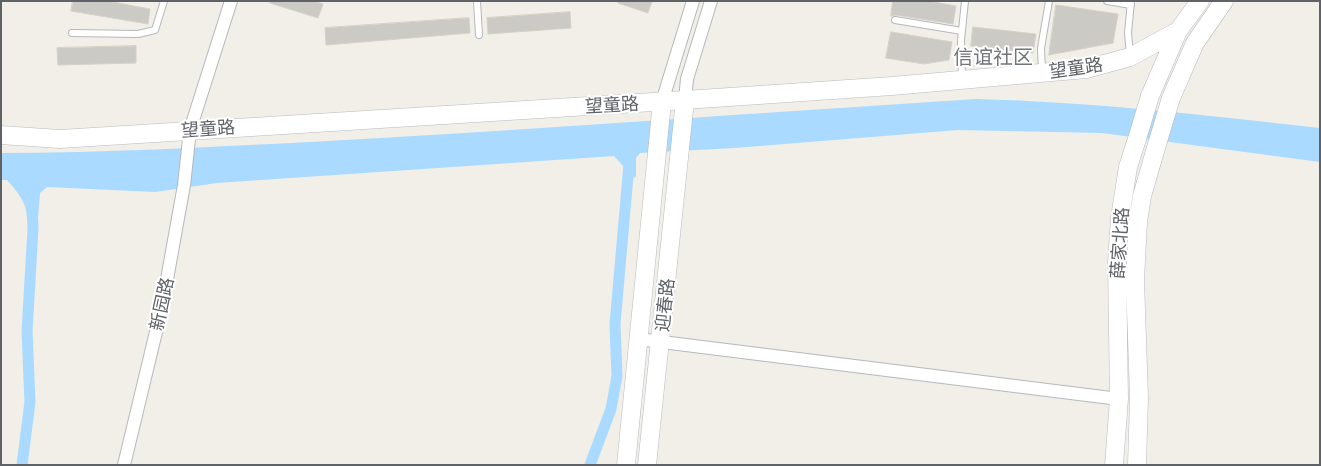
<!DOCTYPE html>
<meta charset="utf-8">
<style>
body{margin:0}
#map{position:relative;width:1321px;height:466px;overflow:hidden;background:#f1efe8;font-family:Barlow,sans-serif}
canvas{display:block}
.frame{position:absolute;inset:0;border:2px solid #5f6368;pointer-events:none}
</style>
<div id="map">
<canvas width="1321" height="466"></canvas>
<div class="frame"></div>
</div>
<script>
const ctx = document.querySelector('canvas').getContext('2d');
ctx.lineJoin = 'round';
function fillPath(path, color) { ctx.fillStyle = color; ctx.fill(path, 'evenodd'); }
function strokePath(path, color, width, dash) { ctx.strokeStyle = color; ctx.lineWidth = width; ctx.lineCap = dash ? 'butt' : 'round'; ctx.setLineDash(dash || []); ctx.stroke(path); }
function write(font, color, halo, rows, align = 'center') {
  ctx.font = font + ' Barlow,"Noto Sans SC",sans-serif'; ctx.lineWidth = 4; ctx.setLineDash([]); ctx.textBaseline = 'middle'; ctx.strokeStyle = halo; ctx.fillStyle = color; for (const [text, x, y, turn = 0] of rows) {
    ctx.save(); ctx.translate(x, y); ctx.rotate((+turn || 0) * Math.PI / 180); ctx.textAlign = isNaN(turn) ? turn : align; if (halo) ctx.strokeText(text, 0, 0); ctx.fillText(text, 0, 0); ctx.restore();
  }
}
const water = new Path2D(`
 M976,99C1091,102 1206,115 1320,128V162L1102,133L958,130L735,148L640,153L636,158V177L623,180L625,168L614,156L217,183L155,192L47,187L40,193L38,218H27C27,203 17,191 7,180H1V153C104,153 207,147 310,142C532,130 754,113 976,99Z`);
const canal = new Path2D(`
 M22,465L30,402L27,331L33,229L32,203
 M590,465L611,409L617,376L615,324L629,164`);
const building = new Path2D(`
 M73,1H107L150,9L148,24L71,11Z
 M271,1H314L323,4L318,18L270,3Z
 M618,1H652L648,13L618,3Z
 M893,1H928L956,6L953,24L896,15L891,16Z
 M1056,5L1118,14L1113,43L1049,55Z
 M570,12L571,28L488,34L487,18Z
 M469,18L470,33L326,45L325,28Z
 M973,27L1036,34L1033,53L971,46Z
 M891,32L952,42L949,60L924,64L886,58Z
 M136,46V63L58,65L57,48Z`);
const lane = new Path2D(`
 M477,1L479,35
 M1107,1L1131,5
 M895,20L962,31
 M72,33L138,34L155,30L164,1
 M1130,56L1128,33L1131,1
 M1042,72L1041,48L1049,1
 M962,78L961,40L965,1`);
const street = new Path2D(`
 M685,100L687,79L711,1
 M662,102L693,1
 M638,339L1119,399
 M124,465L162,307L184,185L190,130L231,1`);
const secondary = new Path2D(`
 M1150,96L1178,31
 M1171,98L1195,43L1224,1
 M1,135L60,139L685,100L892,86L1086,69L1130,57L1178,31L1200,1
 M626,465L662,102
 M647,465L685,100
 M1114,465L1119,399L1117,262L1120,218L1128,167L1137,139
 M1137,465L1139,398L1135,280L1138,222L1142,196L1158,141`);
const secondaryBridge = new Path2D(`
 M1137,139L1150,96
 M1158,141L1171,98`);
const streetNames = [
 ["望童路",1076,68,-8],
 ["望童路",612,105,-3],
 ["望童路",208,129,-4],
 ["薛家北路",1120,243,-86],
 ["新园路",162,304,-78],
 ["迎春路",665,305,-84]
];
const quarterNames = [
 ["信谊社区",993,57]
];
fillPath(water, '#aadaff');
strokePath(canal, '#aadaff', 11);
fillPath(building, '#cccac5');
strokePath(building, '#d6d1c6', 1);
strokePath(lane, '#b5b8bc', 8);
strokePath(street, '#b5b8bc', 14);
strokePath(secondary, '#b6babf', 19);
strokePath(lane, '#fff', 6);
strokePath(street, '#fff', 12);
strokePath(secondary, '#fff', 18);
strokePath(secondaryBridge, '#b6babf', 19, []);
strokePath(secondaryBridge, '#fff', 18);
write('18px', '#5f6368', '#fff', streetNames);
write('20px', '#70757a', '#fff', quarterNames);
</script>
